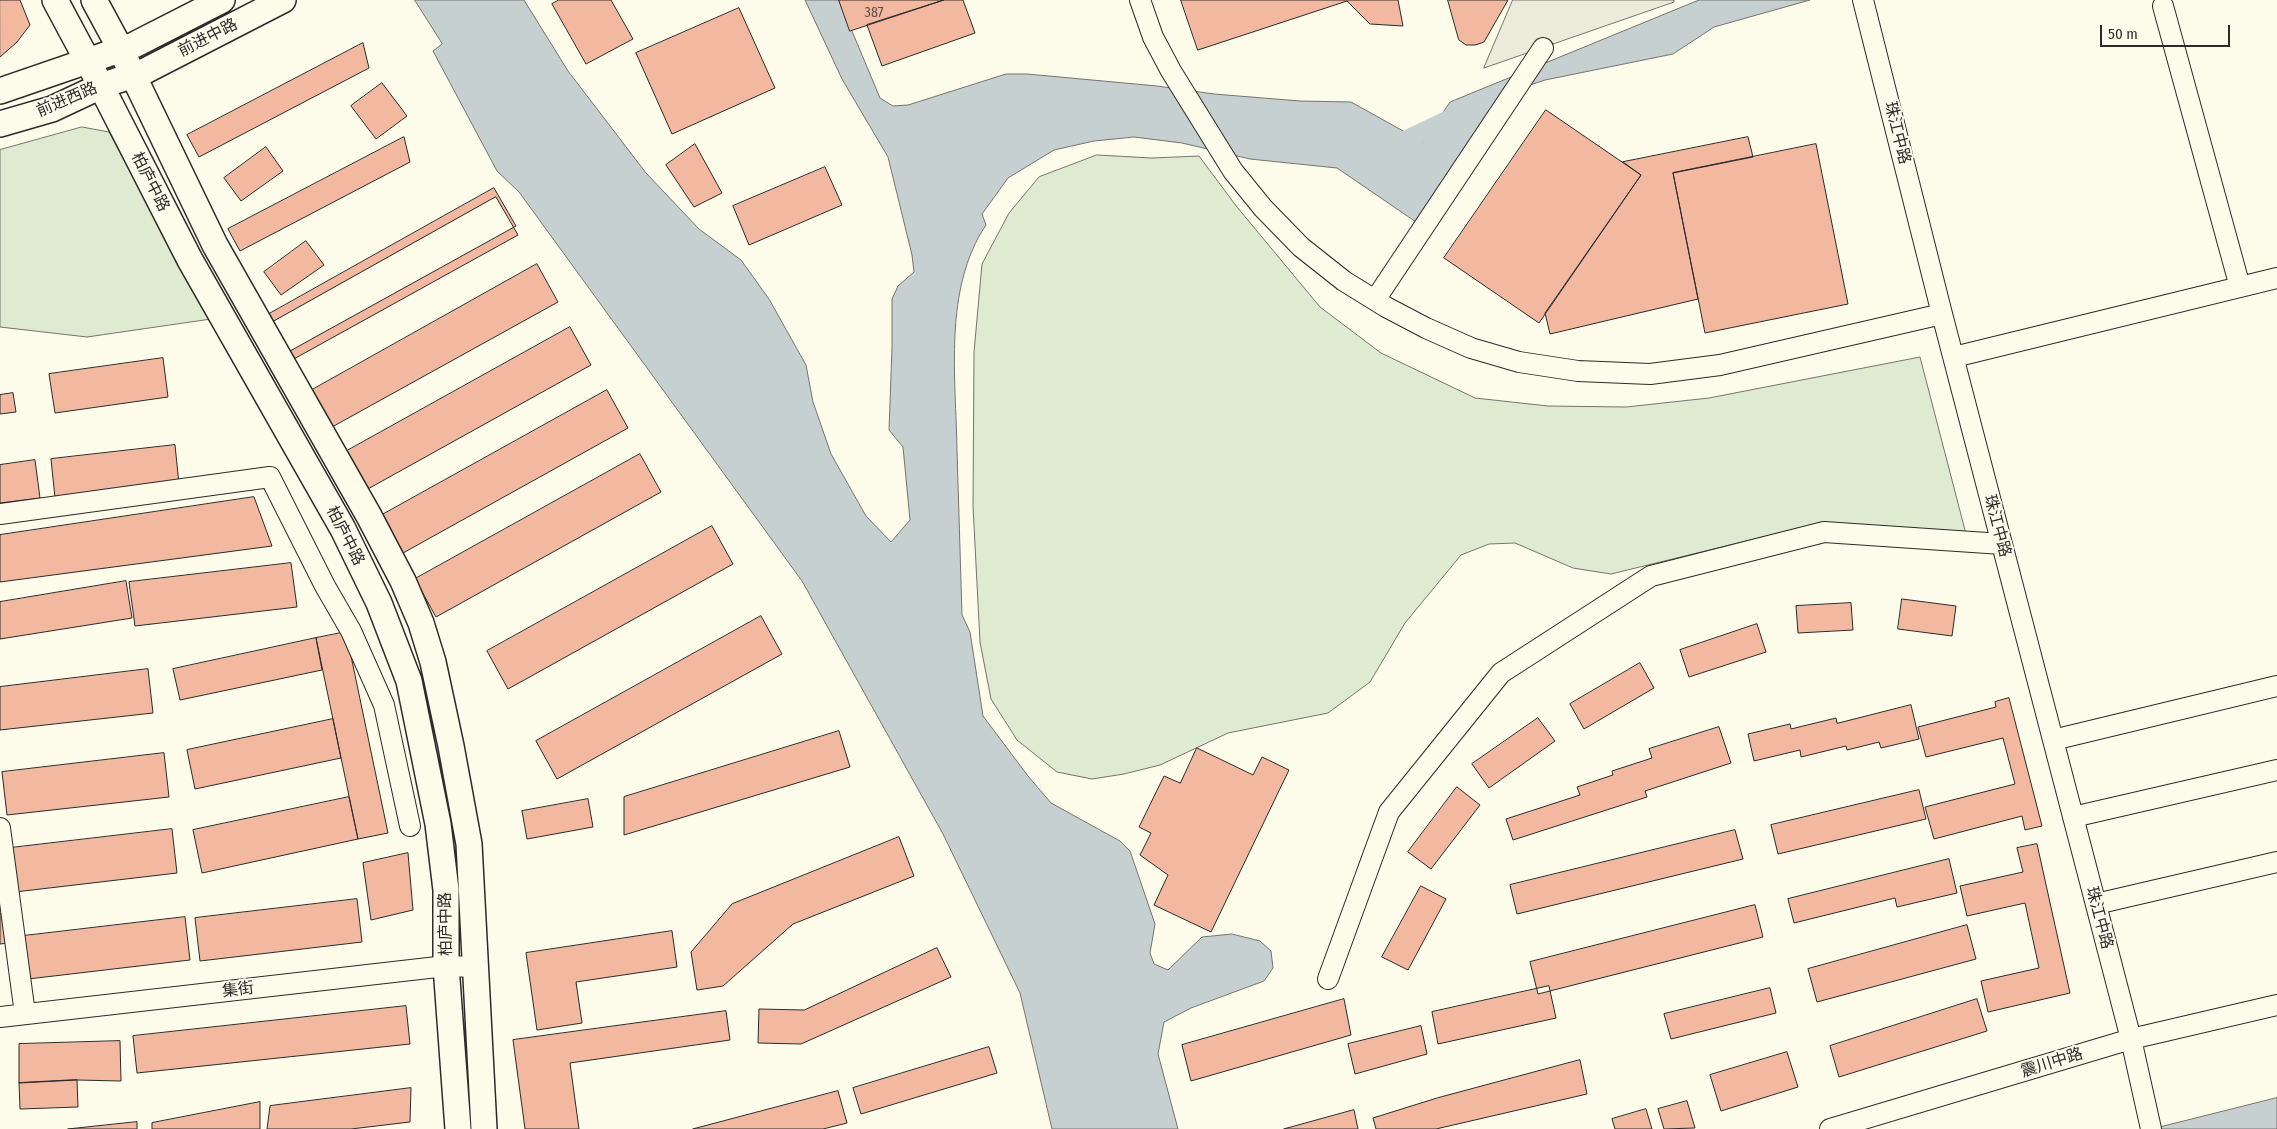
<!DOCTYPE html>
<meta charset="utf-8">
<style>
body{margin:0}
#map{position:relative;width:2277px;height:1129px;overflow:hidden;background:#fdfbea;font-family:"Fira Sans Condensed",sans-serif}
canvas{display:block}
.scale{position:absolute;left:2100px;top:25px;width:130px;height:22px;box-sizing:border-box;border:2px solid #2b2b2b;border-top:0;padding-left:6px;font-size:15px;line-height:18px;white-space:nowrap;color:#2b2b2b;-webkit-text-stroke:4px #fdfbea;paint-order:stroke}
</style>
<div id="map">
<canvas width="2277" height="1129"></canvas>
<div class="scale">50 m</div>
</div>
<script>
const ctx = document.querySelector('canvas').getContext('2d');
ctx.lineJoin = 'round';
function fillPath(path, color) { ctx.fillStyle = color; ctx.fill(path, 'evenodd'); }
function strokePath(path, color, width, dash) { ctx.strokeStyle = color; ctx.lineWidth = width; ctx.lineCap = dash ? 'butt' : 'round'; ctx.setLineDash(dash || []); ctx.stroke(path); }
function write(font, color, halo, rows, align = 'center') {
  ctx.font = font + ' "Fira Sans Condensed","Noto Sans SC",sans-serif'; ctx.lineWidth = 4; ctx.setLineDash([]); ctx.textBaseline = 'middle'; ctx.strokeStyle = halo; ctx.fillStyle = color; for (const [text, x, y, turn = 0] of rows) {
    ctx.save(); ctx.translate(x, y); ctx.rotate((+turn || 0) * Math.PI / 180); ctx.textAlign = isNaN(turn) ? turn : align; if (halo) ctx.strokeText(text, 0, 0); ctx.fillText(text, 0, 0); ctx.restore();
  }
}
const green = new Path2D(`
 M82,127L109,132L211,319L87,337L0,327V150Z
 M1097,155L1152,158L1199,156L1237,207L1320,307L1381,353L1475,398L1548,406L1626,407L1709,398L1920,357L1966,534L1816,524L1611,574L1573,568L1515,543L1489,544L1461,555L1405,623L1370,682L1328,713L1228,733L1160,765L1124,774L1092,779L1057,772L1017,740L991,699L980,642L973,506L974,352L982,264L1009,213L1039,177Z`);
const parking = new Path2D(`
 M1513,0H1674V2L1484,68Z`);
const water = new Path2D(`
 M415,0H524L568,71L646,173L699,229L741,260L769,299L806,365L813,402L831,454L866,516L891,542L910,520L903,447L889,430L892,348V299L898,286L914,272L912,255L888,157L842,79L805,0H839L880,98L893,106L908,105L1006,74H1027L1157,86L1214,94L1300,101L1351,102L1423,142L1450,102L1699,0H1810L1714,27L1673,54L1545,80L1509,92L1419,224L1337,168L1250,159L1182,143L1134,137L1094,141L1054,150L1008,178L982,214L986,225C943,289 956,378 957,451C959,506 960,560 962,615L970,632L983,716L1028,776L1051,803L1120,841L1130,851L1155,924L1150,953L1154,964L1168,970L1202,937L1232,934L1260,941L1271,951L1273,968L1264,981L1191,1008L1164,1022L1158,1054L1178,1129H1052L1020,993L943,834L802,581L519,192L497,171L433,51L442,44Z
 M2277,1098V1129H2152Z`);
const canal = new Path2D(`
 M1391,147L1456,116`);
const building = new Path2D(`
 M0,0H20L30,25L17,42L0,57Z
 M559,0H611L633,39L586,64L552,4Z
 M839,0H944L850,31Z
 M944,0H963L975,33L882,66L867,25Z
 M1181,0H1398L1403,26L1370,24L1347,1L1198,50Z
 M1448,0H1508L1484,42L1475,45H1466L1459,40Z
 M739,8L775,88L672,134L636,53Z
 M363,43L369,68L199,157L187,135Z
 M382,83L407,116L376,139L351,106Z
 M1546,110L1641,175L1539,323L1444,258Z
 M404,137L410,162L240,251L228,229Z
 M1748,137L1753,157L1673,173L1698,299L1550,334L1545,313L1641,175L1623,162Z
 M695,144L722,193L694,207L666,165Z
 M1816,144L1848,304L1705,333L1673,173Z
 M266,147L283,171L241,201L224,178Z
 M825,167L842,205L749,245L733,206Z
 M494,188L516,226L290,351L269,314Z
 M496,197L518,235L292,360L271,323Z
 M306,241L324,265L281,295L264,272Z
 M537,264L558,302L332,427L312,390Z
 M570,327L591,365L366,490L345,452Z
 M163,358L168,397L55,413L49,374Z
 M607,390L628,428L403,553L382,515Z
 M13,393L16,412L0,414V395Z
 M175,445L179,484L55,498L51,459Z
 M640,454L661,492L436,617L415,579Z
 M35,460L40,498L0,503V465Z
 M254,497L272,546L0,582V535Z
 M712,526L733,564L508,689L487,651Z
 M291,563L297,607L135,626L129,582Z
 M126,581L132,618L0,639V602Z
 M1902,599L1956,606L1952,636L1898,629Z
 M1851,603L1853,630L1798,633L1796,606Z
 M761,616L782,654L557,779L536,741Z
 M1757,624L1766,652L1689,677L1680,650Z
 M346,632L388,833L358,839L316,638Z
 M316,638L322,670L180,700L173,669Z
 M1640,663L1654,688L1584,729L1570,704Z
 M148,669L153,713L0,730V687Z
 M2009,698L2042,826L2025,830L2022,816L1934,839L1925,807L2015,784L2003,738L1926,757L1918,727L1996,707L1995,702Z
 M1911,705L1919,739L1881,748L1879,742L1847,750L1846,746L1801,757L1800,750L1754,761L1748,734L1790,724L1791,729L1836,718L1837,723Z
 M1538,718L1555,741L1489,788L1472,764Z
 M333,719L341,758L195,789L187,750Z
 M1719,727L1731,763L1645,791L1647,797L1513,840L1506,819L1580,795L1577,787L1613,775L1612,771L1652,758L1649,749Z
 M839,731L850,767L624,835V797Z
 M1197,748L1253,775L1262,757L1289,770L1211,932L1154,905L1168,875L1140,855L1151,833L1139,827L1164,776L1180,783Z
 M164,753L169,797L7,815L2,772Z
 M1457,787L1480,805L1431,869L1408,852Z
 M1919,790L1926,819L1778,854L1771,825Z
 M349,797L358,839L202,873L193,830Z
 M588,799L593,827L527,839L522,811Z
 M172,829L177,873L15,892L10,848Z
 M1735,830L1743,859L1517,914L1510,885Z
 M899,837L914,876L793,924L723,986L697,990L691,952L732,904Z
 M2037,844L2070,993L1988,1012L1981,981L2039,968L2025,903L1967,916L1960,886L2023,872L2017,848Z
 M408,853L413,910L371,920L363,863Z
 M1949,859L1957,893L1897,907L1895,898L1794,923L1788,899Z
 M1421,886L1446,899L1408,970L1382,957Z
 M357,899L362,942L200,961L195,918Z
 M1755,905L1763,937L1538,994L1530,962Z
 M5,913L9,943L0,944V914Z
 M185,917L190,960L28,979L23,936Z
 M1967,925L1976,959L1817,1002L1808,969Z
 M672,931L677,967L576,982L582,1023L537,1030L526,953Z
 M937,948L951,977L801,1044L758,1043L759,1009L804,1010Z
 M1549,986L1556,1018L1438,1044L1432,1012Z
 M1770,988L1776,1013L1671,1039L1664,1014Z
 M1344,999L1351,1035L1191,1081L1182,1045Z
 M1977,999L1987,1031L1839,1077L1830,1046Z
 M406,1006L410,1044L137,1073L133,1036Z
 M726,1011L730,1040L570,1063L579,1129H525L513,1040Z
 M1421,1026L1427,1054L1355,1074L1348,1044Z
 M120,1041L121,1081L77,1080L19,1083V1044Z
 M989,1047L997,1073L861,1114L853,1088Z
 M1787,1052L1798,1087L1721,1111L1710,1075Z
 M1580,1060L1587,1094L1436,1129H1376L1373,1118L1437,1098Z
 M77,1080L78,1107L20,1109L19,1083Z
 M411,1088L410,1122L351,1129H267L270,1106Z
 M838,1091L847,1123L823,1129H693Z
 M1687,1101L1695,1128L1664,1129L1658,1109Z
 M260,1102V1129H152V1123Z
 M1646,1109L1652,1129H1615L1612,1119Z
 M1354,1110L1358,1129H1284Z
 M137,1122V1129H68Z`);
const minor = new Path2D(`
 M1140,0L1153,37L1171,71L1233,171L1263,208L1301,247L1344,281L1386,307L1426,328L1471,348L1519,362L1578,371L1650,374L1720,365L1942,314
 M1863,0L1942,314L2131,1039L2151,1129
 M2163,6L2240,287
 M1375,300L1543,48
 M1954,357L2277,278
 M0,514L270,477L325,586L351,631L384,705L410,826
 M2053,740L2277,686
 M2073,817L2277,770
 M0,828L25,1014
 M2096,904L2277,862
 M1328,979L1389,812L1501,673L1651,576L1824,532L2002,544
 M0,1017L446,966L476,967
 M1830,1129L2131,1039L2277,1005`);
const major = new Path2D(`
 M55,0L101,86L190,260L343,529L379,603L409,681L438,824L446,890V966L458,1129
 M94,0L121,50L215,245L369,516L403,581L421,623L433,662L451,746L469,844L484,1129
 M0,91L134,45L222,0
 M0,124L52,109L101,86L145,71L283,0`);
const numberNames = [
 ["387",874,13]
];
const streetNames = [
 ["前进中路",208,38,-27],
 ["前进西路",67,100,-23],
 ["珠江中路",1897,133,76],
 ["柏庐中路",150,182,63],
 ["珠江中路",1997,526,75],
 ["柏庐中路",345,536,63],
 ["珠江中路",2099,918,75],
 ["柏庐中路",446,924,-91],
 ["集街",238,990,-7],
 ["震川中路",2052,1063,-17]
];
fillPath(green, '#deebd1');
strokePath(green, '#74746e', 1);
fillPath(parking, '#eceadb');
strokePath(parking, '#74746e', 1);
fillPath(water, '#c7d0d0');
strokePath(water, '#74746e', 1);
strokePath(canal, '#c7d0d0', 19);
fillPath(building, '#f2b8a0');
strokePath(building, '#2b2b2b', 1);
strokePath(minor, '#2b2b2b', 22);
strokePath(major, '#2b2b2b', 28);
strokePath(minor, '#fdfbea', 20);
strokePath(major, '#fdfbea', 25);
write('14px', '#5d4e48', null, numberNames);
write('16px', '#2b2b2b', '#fdfbea', streetNames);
</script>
